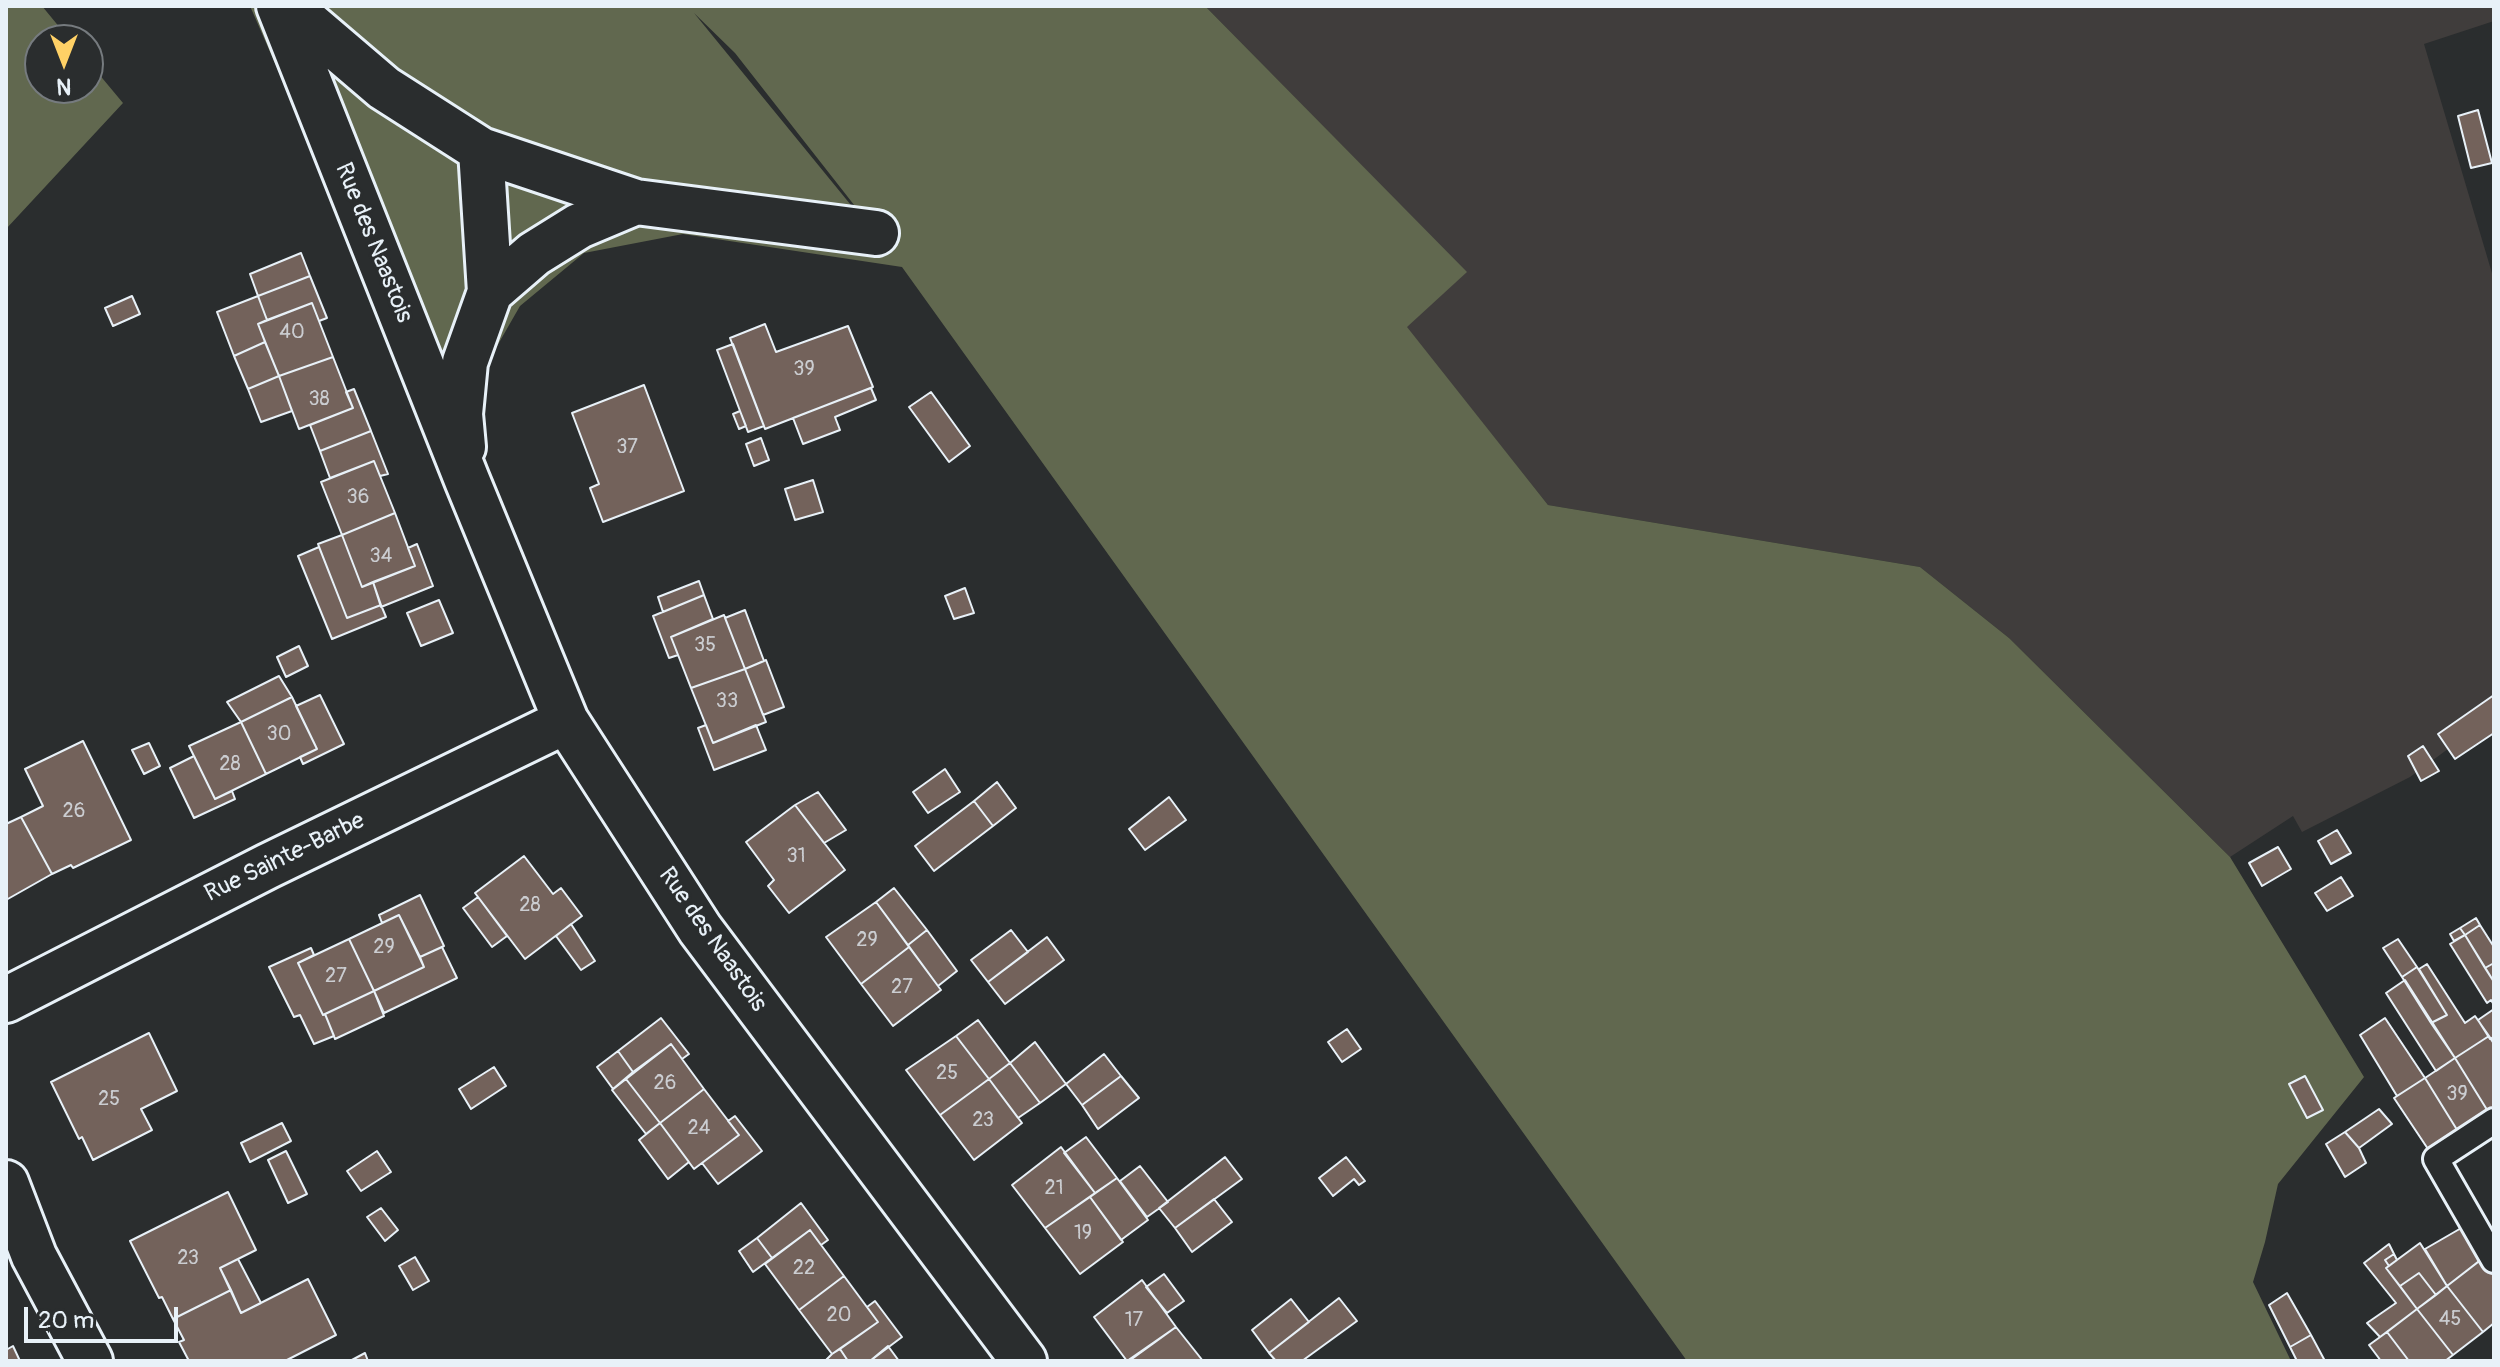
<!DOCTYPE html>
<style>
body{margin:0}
#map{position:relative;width:2500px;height:1367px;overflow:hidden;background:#2a2d2e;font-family:Pangolin,sans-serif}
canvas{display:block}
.frame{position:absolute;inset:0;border:8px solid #e8f1f8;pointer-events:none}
.north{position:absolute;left:24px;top:24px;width:80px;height:80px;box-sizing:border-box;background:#2a2d2e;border:2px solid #767b7f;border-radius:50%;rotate:180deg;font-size:22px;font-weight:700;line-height:32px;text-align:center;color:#e8f1f8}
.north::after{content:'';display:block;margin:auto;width:28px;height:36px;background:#ffd166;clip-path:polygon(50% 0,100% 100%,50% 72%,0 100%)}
.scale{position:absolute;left:24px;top:1307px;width:154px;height:36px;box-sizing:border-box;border:4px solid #e8f1f8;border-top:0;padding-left:10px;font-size:24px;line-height:28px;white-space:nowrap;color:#e8f1f8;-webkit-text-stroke:6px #2a2d2e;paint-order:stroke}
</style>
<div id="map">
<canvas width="2500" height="1367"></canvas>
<div class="frame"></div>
<div class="north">N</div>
<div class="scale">20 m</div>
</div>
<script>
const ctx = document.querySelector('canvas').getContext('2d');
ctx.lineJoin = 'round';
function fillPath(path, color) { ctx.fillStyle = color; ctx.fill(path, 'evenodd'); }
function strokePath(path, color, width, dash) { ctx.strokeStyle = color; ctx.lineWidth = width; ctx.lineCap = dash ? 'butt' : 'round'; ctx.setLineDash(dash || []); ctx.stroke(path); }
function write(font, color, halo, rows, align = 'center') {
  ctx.font = font + ' Pangolin,sans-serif'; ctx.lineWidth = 6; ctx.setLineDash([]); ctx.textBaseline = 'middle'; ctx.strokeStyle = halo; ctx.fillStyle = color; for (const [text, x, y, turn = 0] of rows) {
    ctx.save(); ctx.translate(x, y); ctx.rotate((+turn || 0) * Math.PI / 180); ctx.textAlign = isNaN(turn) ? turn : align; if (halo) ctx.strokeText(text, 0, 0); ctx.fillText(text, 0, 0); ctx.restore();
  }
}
const built = new Path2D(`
 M1205,6H2494V21L2424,44L2494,280V715L2410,777L2302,832L2293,816L2230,857L2009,638L1920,567L1548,505L1406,327L1466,272Z`);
const green = new Path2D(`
 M6,6H42L70,40H40V88H88V61L123,103L6,229Z
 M250,6H1205L1467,272L1407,327L1548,505L1920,567L2009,638L2230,857L2364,1077L2278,1184L2265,1242L2253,1282L2291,1361H1687L902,267L683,234L584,253L520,306L441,444ZM694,13L735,53L887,247L886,248Z`);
const building = new Path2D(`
 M2478,110L2492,163L2471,168L2458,116Z
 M301,253L310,276L258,296L250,274Z
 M310,276L327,318L319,321L312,303L267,320L258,296Z
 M132,296L140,314L113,326L105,308Z
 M258,296L267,320L258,324L265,342L234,356L217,312Z
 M312,303L333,357L279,376L258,324Z
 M765,324L776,352L848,326L873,387L765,429L730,338Z
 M265,342L279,376L248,389L234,356Z
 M733,344L764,426L748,432L717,350Z
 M333,357L353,408L299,429L279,376Z
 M279,376L292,411L261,422L248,389Z
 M644,385L684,491L603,522L590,488L599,484L572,413Z
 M871,388L876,400L835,417L840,430L803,444L793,418Z
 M354,389L371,431L320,451L310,425L353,408L346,392Z
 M931,392L970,446L949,462L909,407Z
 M740,411L746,426L739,429L733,414Z
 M371,431L388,474L380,476L374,461L330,478L320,451Z
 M761,438L769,460L754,466L746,444Z
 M374,461L395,513L342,535L321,482Z
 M813,480L823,512L795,520L785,489Z
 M395,513L415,566L362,587L342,535Z
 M342,535L362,587L373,582L381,605L347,618L318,544Z
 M417,544L433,586L381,607L373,582L415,566L408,548Z
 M319,547L347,618L381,605L386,617L332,639L298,556Z
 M699,581L704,595L663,612L658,597Z
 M965,588L974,613L954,619L945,596Z
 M704,595L713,619L671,637L678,655L669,658L653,616Z
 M439,600L453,633L421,646L407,613Z
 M745,610L764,661L745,669L725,618Z
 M724,615L745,669L691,688L671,637Z
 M299,646L308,666L286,677L277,657Z
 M766,660L784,707L763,715L745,669Z
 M745,669L766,722L713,743L691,688Z
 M279,676L292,697L241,722L227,702Z
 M320,695L344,744L303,764L300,757L317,749L296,706Z
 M2494,695V733L2455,759L2438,734Z
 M292,697L317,749L266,774L241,722Z
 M241,722L266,774L215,799L189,746Z
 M706,725L713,743L756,725L766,750L714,770L698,728Z
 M83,741L131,840L73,868L71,865L52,874L21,817L43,806L25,769Z
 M149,743L160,766L144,774L132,750Z
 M2423,746L2439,771L2421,781L2408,756Z
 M194,756L215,799L232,791L235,799L194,818L170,768Z
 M945,769L960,792L928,813L913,792Z
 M997,782L1016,808L993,826L974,801Z
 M818,792L846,830L824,843L795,805Z
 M1169,797L1186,820L1145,850L1129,829Z
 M974,801L993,826L934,871L915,846Z
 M795,805L845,870L789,913L768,886L774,880L746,842Z
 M21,817L52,874L6,900V824Z
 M2337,830L2351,853L2331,864L2318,841Z
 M2278,847L2291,869L2262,886L2249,863Z
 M524,856L553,894L561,888L582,916L525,959L475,893Z
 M2341,877L2353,896L2327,911L2315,893Z
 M894,888L927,930L908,945L876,902Z
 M420,895L444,946L420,957L399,915L382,923L379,915Z
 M478,897L507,936L492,947L463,908Z
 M876,902L909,947L861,984L826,937Z
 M399,915L424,967L374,991L349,939Z
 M2476,918L2480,925L2465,935L2460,928Z
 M571,924L595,961L581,970L556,936Z
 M2480,925L2494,947V963L2485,968L2465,935Z
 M2460,928L2465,935L2454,941L2450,934Z
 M927,930L957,971L938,986L908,945Z
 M1011,930L1028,952L988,982L971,960Z
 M2465,935L2494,982V1005L2491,1000L2487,1003L2450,944Z
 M1047,937L1064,960L1005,1004L988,982Z
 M349,939L374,991L323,1015L298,963Z
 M2398,939L2417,967L2402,977L2383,948Z
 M442,947L457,978L384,1013L374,991L424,967L420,957Z
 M909,947L941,990L893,1026L861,984Z
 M311,948L314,955L298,963L323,1015L325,1014L334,1036L314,1044L300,1015L294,1017L269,967Z
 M2494,963V982L2485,968Z
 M2427,964L2465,1023L2475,1016L2489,1036L2455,1058L2431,1023L2447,1015L2419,969Z
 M2417,967L2447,1015L2431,1023L2402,977Z
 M2405,980L2455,1058L2436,1071L2386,993Z
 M374,991L384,1016L335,1039L325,1014Z
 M2494,1009V1037L2490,1039L2478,1020Z
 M661,1018L689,1054L682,1059L671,1044L633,1072L618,1051Z
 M2385,1018L2425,1078L2397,1096L2360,1035Z
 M978,1020L1010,1063L989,1079L956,1036Z
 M1347,1029L1361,1049L1342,1062L1328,1042Z
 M149,1033L177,1091L141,1109L152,1130L93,1160L82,1137L79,1139L51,1082Z
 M956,1036L989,1079L940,1115L906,1070Z
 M2489,1036L2494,1044V1110L2489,1113L2455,1058Z
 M1035,1042L1066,1084L1040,1103L1010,1063Z
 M671,1044L704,1089L660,1123L626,1079Z
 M618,1051L633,1072L613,1089L597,1067Z
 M1104,1054L1121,1076L1082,1105L1066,1084Z
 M2455,1058L2489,1113L2459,1133L2425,1078Z
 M1010,1063L1040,1103L1018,1118L989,1079Z
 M494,1067L506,1086L471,1109L459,1089Z
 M1121,1076L1139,1098L1098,1129L1082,1105Z
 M2305,1076L2323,1110L2307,1118L2289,1084Z
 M2425,1078L2459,1133L2430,1152L2394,1098Z
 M626,1079L660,1123L646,1134L612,1090Z
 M989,1079L1022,1123L974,1160L940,1115Z
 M704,1089L739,1135L694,1169L660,1123Z
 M2379,1109L2392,1124L2359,1148L2345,1132Z
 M735,1116L762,1151L718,1184L702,1163L739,1135L728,1121Z
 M282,1123L291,1141L250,1162L241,1143Z
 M660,1123L689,1162L668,1179L639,1140Z
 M2345,1132L2359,1148L2366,1163L2345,1177L2326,1144Z
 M1086,1137L1117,1178L1095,1193L1064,1153Z
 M1061,1147L1095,1193L1045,1228L1012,1185Z
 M286,1151L307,1194L288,1203L268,1160Z
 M377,1151L391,1172L361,1191L347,1171Z
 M1225,1157L1242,1179L1175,1228L1159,1208Z
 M1346,1157L1365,1181L1359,1185L1354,1179L1333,1196L1319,1178Z
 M1140,1166L1168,1202L1147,1217L1120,1181Z
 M1117,1178L1148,1220L1121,1240L1090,1197Z
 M228,1192L256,1250L220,1268L231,1290L173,1319L162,1297L159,1298L130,1241Z
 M1090,1197L1123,1242L1080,1274L1045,1228Z
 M1214,1199L1232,1222L1192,1252L1175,1228Z
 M801,1203L828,1240L821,1245L810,1230L772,1258L757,1238Z
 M381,1208L398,1230L385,1241L367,1217Z
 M2463,1227L2482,1259L2447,1286L2425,1249Z
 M810,1230L844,1276L799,1310L765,1264Z
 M757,1238L772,1258L753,1272L739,1251Z
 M2420,1243L2447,1286L2436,1295L2419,1273L2400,1286L2386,1268Z
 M2389,1244L2394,1254L2385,1260L2389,1266L2386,1268L2417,1309L2380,1337L2367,1323L2396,1303L2364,1263Z
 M2394,1254L2397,1260L2389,1266L2385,1260Z
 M415,1257L429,1281L413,1290L399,1266Z
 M2483,1258L2494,1276V1323L2483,1332L2447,1286Z
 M238,1259L261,1303L241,1313L220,1268Z
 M2419,1273L2436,1295L2417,1309L2400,1286Z
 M1164,1274L1184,1301L1167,1313L1146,1287Z
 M844,1276L878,1322L832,1354L799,1310Z
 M308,1279L336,1335L285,1361H189L179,1342L184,1340L173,1319L231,1290L241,1313Z
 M1142,1280L1176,1327L1127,1361L1094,1317Z
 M2447,1286L2483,1332L2453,1355L2417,1309Z
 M2287,1293L2311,1335L2290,1347L2269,1305Z
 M1339,1298L1357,1321L1302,1361H1276L1269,1353Z
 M1291,1299L1309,1322L1269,1353L1252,1330Z
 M875,1301L902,1337L870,1361H848L840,1349L878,1322L867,1307Z
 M2417,1309L2453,1355L2445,1361H2409L2387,1332Z
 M1176,1327L1203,1361H1129Z
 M2387,1332L2409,1361H2381L2369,1345Z
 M2311,1335L2325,1361H2297L2290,1347Z
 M13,1346L20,1361H6V1350Z
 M888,1346L899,1361H870Z
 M840,1349L848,1361H825L832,1354Z
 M365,1353L368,1361H350Z`);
const service = new Path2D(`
 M2494,1121L2436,1159L2494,1260`);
const minor = new Path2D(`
 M279,6L467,480L566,721L700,929L1024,1361
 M288,6L384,88L481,150L636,202L876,233
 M490,292L534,254L579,226L636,202
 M463,447L460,414L465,362L490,292L481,150
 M6,1000L268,866L566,721
 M6,1183L34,1256L90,1361`);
const numberNames = [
 ["40",292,333],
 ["39",804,370],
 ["38",319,400],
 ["37",627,448],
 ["36",358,498],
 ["34",381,557],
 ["35",705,646],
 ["33",727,702],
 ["30",279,735],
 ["28",230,765],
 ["26",74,812],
 ["31",796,857],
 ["28",530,906],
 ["29",867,941],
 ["29",384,948],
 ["27",336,977],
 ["27",902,988],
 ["25",947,1074],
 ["26",665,1084],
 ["39",2457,1095],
 ["25",109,1100],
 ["23",983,1121],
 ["24",699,1129],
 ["21",1054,1189],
 ["19",1083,1234],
 ["23",188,1259],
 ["22",804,1269],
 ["20",839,1316],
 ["45",2450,1320],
 ["17",1134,1321]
];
const streetNames = [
 ["Rue des Naastois",373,243,68],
 ["Rue Sainte-Barbe",285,858,-26],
 ["Rue des Naastois",712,940,55]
];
fillPath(built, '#403d3c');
fillPath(green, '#61684f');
fillPath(building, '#73625b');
strokePath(building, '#e8f1f8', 2);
strokePath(service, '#e8f1f8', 30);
strokePath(minor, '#e8f1f8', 50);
strokePath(service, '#2a2d2e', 24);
strokePath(minor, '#2a2d2e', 44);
write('20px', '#cbcdd1', null, numberNames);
write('24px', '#e8f1f8', '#2a2d2e', streetNames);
</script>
